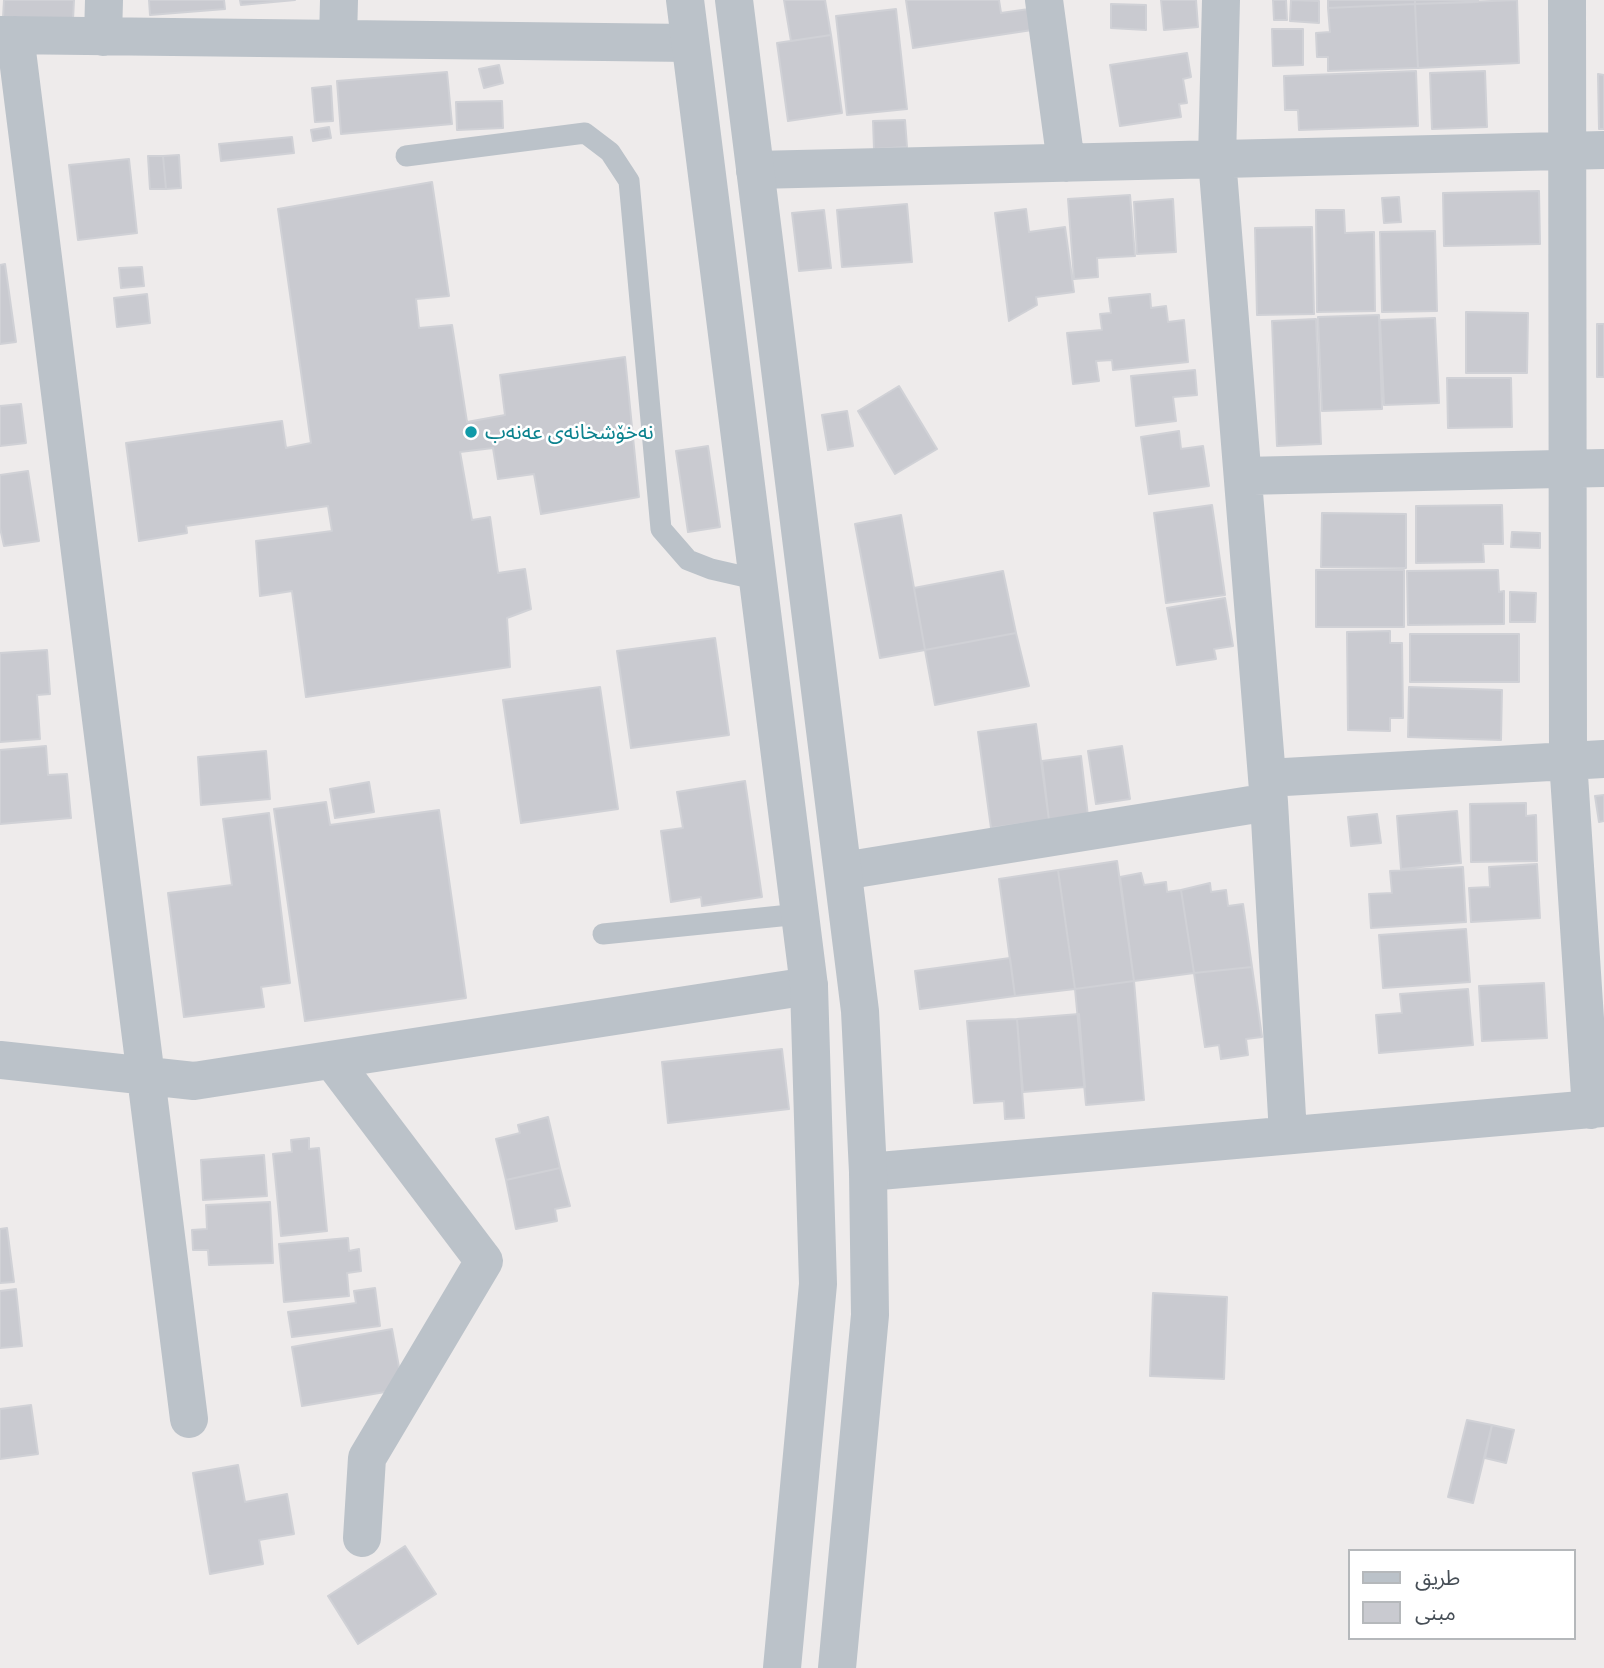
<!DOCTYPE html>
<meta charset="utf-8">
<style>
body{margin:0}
#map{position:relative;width:1604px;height:1668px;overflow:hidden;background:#eeebeb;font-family:Lato,"Noto Sans Arabic",sans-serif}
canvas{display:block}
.legend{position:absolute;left:1348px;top:1549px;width:228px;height:91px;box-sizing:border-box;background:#fff;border:2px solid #b5b8bb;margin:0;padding:9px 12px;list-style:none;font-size:21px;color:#464e56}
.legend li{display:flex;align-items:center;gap:14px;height:35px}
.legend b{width:35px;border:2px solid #b5b8bb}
</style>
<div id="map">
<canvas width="1604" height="1668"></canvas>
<ul class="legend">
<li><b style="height:9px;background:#bbc2c9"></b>طريق</li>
<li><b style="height:19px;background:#c9cad0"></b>مبنى</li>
</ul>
</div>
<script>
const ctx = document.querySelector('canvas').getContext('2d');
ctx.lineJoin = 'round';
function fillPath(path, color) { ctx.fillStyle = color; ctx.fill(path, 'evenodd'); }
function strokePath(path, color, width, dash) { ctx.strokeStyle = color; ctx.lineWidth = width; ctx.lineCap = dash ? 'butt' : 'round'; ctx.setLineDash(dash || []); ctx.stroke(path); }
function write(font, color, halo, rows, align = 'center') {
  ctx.font = font + ' Lato,"Noto Sans Arabic",sans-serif'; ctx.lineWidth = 5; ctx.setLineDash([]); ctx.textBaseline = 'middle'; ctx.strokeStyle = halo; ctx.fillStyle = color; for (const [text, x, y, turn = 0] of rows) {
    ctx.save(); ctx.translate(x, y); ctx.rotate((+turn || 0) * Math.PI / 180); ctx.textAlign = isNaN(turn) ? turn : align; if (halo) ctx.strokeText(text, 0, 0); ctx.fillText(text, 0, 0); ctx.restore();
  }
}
const building = new Path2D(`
 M4,0H74L73,20L3,18Z
 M149,0H224L225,9L150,15Z
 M240,0H295L241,5Z
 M784,0H825L831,35L791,41Z
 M906,0H999L1001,13L1029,9L1032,30L913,48Z
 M1161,0H1196L1198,27L1164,30Z
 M1273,0H1286L1287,20H1274Z
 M1291,0L1319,1V23L1290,21Z
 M1328,0H1415V4L1328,8Z
 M1415,0H1478V2L1415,4Z
 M1517,0L1519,63L1418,68L1415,4Z
 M1111,4L1146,5V30L1111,28Z
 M1415,4L1418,68L1328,71V57H1317L1316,33L1330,32L1328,8Z
 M896,9L907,109L847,115L836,16Z
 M1272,29H1303V65L1273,66Z
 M831,35L842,113L788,121L777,43Z
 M1187,53L1191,77L1183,79L1187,103L1179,104L1181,117L1120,126L1110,65Z
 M499,65L503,83L484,88L479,69Z
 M1416,71L1418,126L1299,130L1298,110H1285L1284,76Z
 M1485,71L1487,127L1432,129L1430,73Z
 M447,72L452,124L341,134L337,81Z
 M1598,74L1604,75V129H1599Z
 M331,86L333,121L315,122L312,88Z
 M502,101L503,128L457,130L456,102Z
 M905,120L907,147L874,149L873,121Z
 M329,127L331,138L313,141L311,130Z
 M292,137L294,153L221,161L219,144Z
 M179,155L181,188L166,189L163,156Z
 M148,156H163L166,189H150Z
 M129,159L137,233L78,240L69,165Z
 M432,182L449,296L416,299L419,328L452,325L467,422L505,415L500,375L625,357L639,497L541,514L534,474L498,479L493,448L460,452L472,520L490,517L498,573L525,569L531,609L507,618L510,667L306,697L292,591L260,596L256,541L332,531L328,506L186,526L187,533L139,541L126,443L282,421L286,448L311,443L278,209Z
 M1539,191L1540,244L1444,246L1443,193Z
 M1130,195L1135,256L1097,258L1098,277L1074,279L1068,199Z
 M1399,197L1401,222L1384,223L1382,198Z
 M1173,199L1176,252L1137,254L1134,202Z
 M907,204L912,262L842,267L837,210Z
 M1026,209L1029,232L1065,227L1074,292L1036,297L1037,305L1009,321L995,213Z
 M824,210L831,268L799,271L792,213Z
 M1316,210H1344L1345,233L1374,232L1375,311L1317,312Z
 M1312,227L1314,314L1257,315L1255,228Z
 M1435,231L1437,311L1382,312L1380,232Z
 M5,264L16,342L0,344V265Z
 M142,267L144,286L121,288L119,268Z
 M147,294L150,323L117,327L114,298Z
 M1150,294L1151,308L1166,306L1168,322L1184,320L1188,362L1113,370L1112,360L1096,361L1099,381L1073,384L1067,333L1102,330L1100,314L1111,313L1109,298Z
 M1466,312L1528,313L1527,373H1466Z
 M1379,315L1382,409L1322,411L1318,317Z
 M1435,318L1439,403L1384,405L1380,320Z
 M1316,319L1321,444L1277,446L1272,321Z
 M1597,324H1604V377H1597Z
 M1195,370L1197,395L1173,397L1176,421L1136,426L1131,376Z
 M1447,378H1511L1512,427L1448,428Z
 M899,386L937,449L895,474L858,411Z
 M21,404L26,443L0,446V406Z
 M847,411L853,446L828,450L822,415Z
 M1179,431L1181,449L1203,446L1209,486L1149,494L1141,437Z
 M708,446L720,527L688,532L676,451Z
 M28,471L39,541L4,546L0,528V475Z
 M1212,505L1225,595L1166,603L1154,513Z
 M1502,505L1503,544H1483L1484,562L1416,563V506Z
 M1322,513L1406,514V568L1321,567Z
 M901,515L925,650L880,658L855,524Z
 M1512,532L1540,533V548L1511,547Z
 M1316,570H1404V627H1316Z
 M1498,570L1499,592L1504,591V624L1408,625L1407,571Z
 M1003,571L1016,633L925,650L914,588Z
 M1510,592L1536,593L1535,622H1510Z
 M1225,598L1233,646L1214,649L1216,659L1177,665L1167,608Z
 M1390,631V643H1402L1403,718H1390V731L1348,730L1347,632Z
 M1016,633L1029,686L935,705L925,650Z
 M1410,634H1519V682H1410Z
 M715,638L729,735L631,748L617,651Z
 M47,650L50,694L37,695L40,739L0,742V653Z
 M600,687L618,809L521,823L503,700Z
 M1409,687L1502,690L1501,740L1408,737Z
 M1036,724L1049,820L991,828L978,732Z
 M46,746L48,775L67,774L71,818L0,824V750Z
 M1122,746L1130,799L1096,804L1088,751Z
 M266,751L270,799L201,805L198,757Z
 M1081,756L1088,816L1049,820L1042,761Z
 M745,781L762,897L702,906L701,897L671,902L661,831L683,828L677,792Z
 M369,782L374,812L335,818L330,789Z
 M1604,795V821L1599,822L1595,796Z
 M326,802L330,825L439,810L466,998L305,1021L274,809Z
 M1526,803V816L1536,815L1537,861L1471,862L1470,804Z
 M1457,811L1461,863L1401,869L1397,816Z
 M269,813L290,983L261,987L264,1007L184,1017L168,893L232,885L223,819Z
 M1377,814L1381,843L1351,846L1348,817Z
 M1117,861L1134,981L1075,989L1058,870Z
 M1537,864L1540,918L1471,922L1469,888L1490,887L1489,867Z
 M1463,867L1466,922L1371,928L1369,894L1392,893L1390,871Z
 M1058,870L1075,989L1015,996L999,879Z
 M1141,873L1144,885L1166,882L1167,892L1181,890L1194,973L1134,981L1120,877Z
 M1210,883L1211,892L1226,890L1228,906L1243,904L1252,967L1194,973L1181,890Z
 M1466,929L1470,982L1383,988L1379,935Z
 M1010,958L1015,996L920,1009L915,971Z
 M1252,967L1262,1037L1246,1039L1248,1055L1221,1059L1219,1045L1205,1047L1194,973Z
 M1134,981L1144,1100L1086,1105L1075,989Z
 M1544,983L1547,1038L1482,1041L1479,986Z
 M1468,989L1473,1045L1379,1053L1376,1015L1402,1013L1400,994Z
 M1079,1014L1085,1087L1023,1092L1017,1019Z
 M1017,1019L1024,1118L1005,1119L1004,1101L974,1103L967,1021Z
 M782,1049L789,1109L668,1123L662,1062Z
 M548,1117L560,1168L506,1180L496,1139L520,1133L518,1125Z
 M309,1138V1149L319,1148L327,1231L281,1236L273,1154L292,1152L291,1140Z
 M264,1155L267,1196L203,1200L201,1160Z
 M560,1168L570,1206L555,1209L557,1221L516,1229L506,1180Z
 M270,1202L273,1263L209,1265L208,1250H193L192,1230L207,1229L206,1205Z
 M7,1228L14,1282L0,1283V1229Z
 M348,1238L349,1251L359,1249L361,1271L347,1273L349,1296L284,1302L279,1244Z
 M375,1288L380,1326L292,1337L288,1312L356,1303L354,1291Z
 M16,1289L22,1346L0,1348V1291Z
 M1153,1293L1227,1297L1224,1379L1150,1376Z
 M392,1329L403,1389L302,1406L292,1347Z
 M31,1405L38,1454L0,1459V1409Z
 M1467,1420L1492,1425L1473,1503L1448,1497Z
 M1492,1425L1514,1430L1506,1463L1485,1458Z
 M238,1465L245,1502L287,1494L294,1534L259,1540L263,1564L210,1574L193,1473Z
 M405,1546L436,1594L358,1644L328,1596Z`);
const service = new Path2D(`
 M406,156L585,133L610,152L629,181L661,529L688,560L711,569L759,580
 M603,934L800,914`);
const minor = new Path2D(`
 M1044,0L1066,163
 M1221,0L1217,159L1269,802L1288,1134
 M1567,0L1568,760L1591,1110
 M0,35L690,43
 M15,35L189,1419
 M103,37L104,0
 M338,39L339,0
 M755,170L1604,150
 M1243,476L1604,468
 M1267,778L1604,759
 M843,871L1269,802
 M0,1060L194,1081L809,986
 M332,1060L484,1261L367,1458L362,1538
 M868,1172L1604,1108`);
const tertiary = new Path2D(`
 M685,0L809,986L818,1284L782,1668
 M734,0L860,1011L868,1172L870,1315L837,1668`);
const markers = [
 [471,432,7,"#0f9aa8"]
];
const cultureNames = [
 ["نەخۆشخانەی عەنەب",485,432]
];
fillPath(building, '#c9cad0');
strokePath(building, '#d0d1d6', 2);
strokePath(service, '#bbc2c9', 21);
strokePath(minor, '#bbc2c9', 38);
strokePath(tertiary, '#bbc2c9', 38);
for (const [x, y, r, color] of markers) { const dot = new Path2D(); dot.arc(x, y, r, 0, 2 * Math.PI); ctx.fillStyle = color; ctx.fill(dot); strokePath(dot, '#fff', 2.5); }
write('21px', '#0d838f', '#fff', cultureNames, 'left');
</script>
